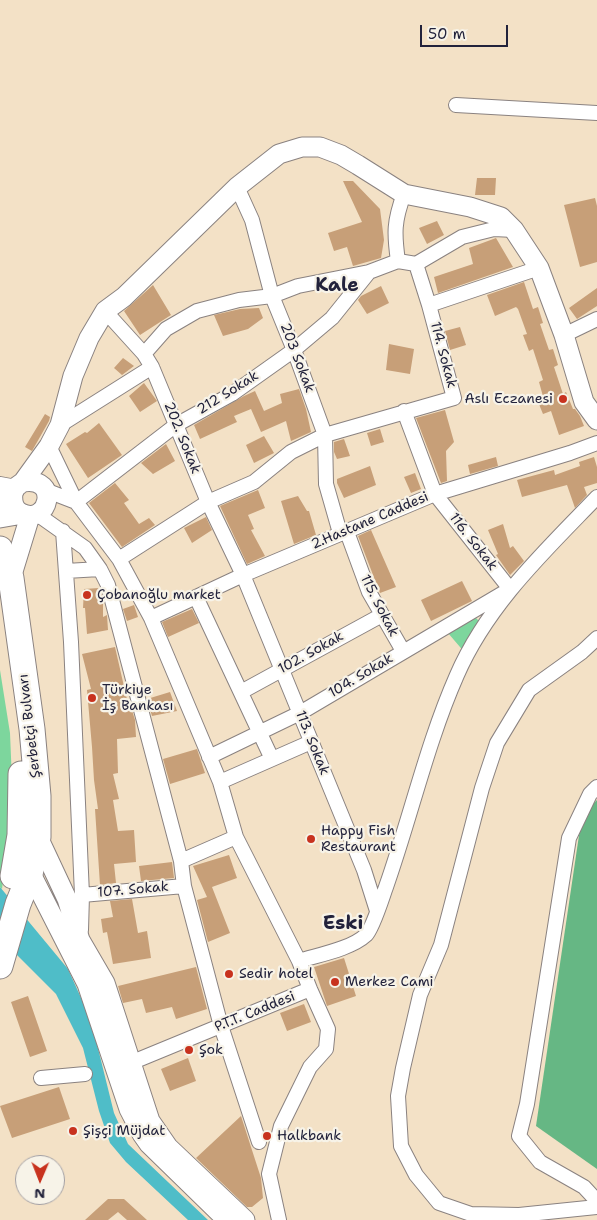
<!DOCTYPE html>
<meta charset="utf-8">
<style>
body{margin:0}
#map{position:relative;width:597px;height:1220px;overflow:hidden;background:#f3e1c6;font-family:"Shantell Sans",sans-serif}
canvas{display:block}
.north{position:absolute;left:15px;top:1155px;width:50px;height:50px;box-sizing:border-box;background:#f7f3e8;border:1px solid #a29fa3;border-radius:50%;rotate:181deg;font-size:14px;font-weight:700;line-height:20px;text-align:center;color:#22223b}
.north::after{content:'';display:block;margin:auto;width:18px;height:22px;background:#c8321e;clip-path:polygon(50% 0,100% 100%,50% 72%,0 100%)}
.scale{position:absolute;left:420px;top:25px;width:88px;height:22px;box-sizing:border-box;border:2px solid #22223b;border-top:0;padding-left:6px;font-size:15px;line-height:18px;white-space:nowrap;color:#22223b;-webkit-text-stroke:4px #f7f3e8;paint-order:stroke}
</style>
<div id="map">
<canvas width="597" height="1220"></canvas>
<div class="north">N</div>
<div class="scale">50 m</div>
</div>
<script>
const ctx = document.querySelector('canvas').getContext('2d');
ctx.lineJoin = 'round';
function fillPath(path, color) { ctx.fillStyle = color; ctx.fill(path, 'evenodd'); }
function strokePath(path, color, width, dash) { ctx.strokeStyle = color; ctx.lineWidth = width; ctx.lineCap = dash ? 'butt' : 'round'; ctx.setLineDash(dash || []); ctx.stroke(path); }
function write(font, color, halo, rows, align = 'center') {
  ctx.font = font + ' "Shantell Sans",sans-serif'; ctx.lineWidth = 4.5; ctx.setLineDash([]); ctx.textBaseline = 'middle'; ctx.strokeStyle = halo; ctx.fillStyle = color; for (const [text, x, y, turn = 0] of rows) {
    ctx.save(); ctx.translate(x, y); ctx.rotate((+turn || 0) * Math.PI / 180); ctx.textAlign = isNaN(turn) ? turn : align; if (halo) ctx.strokeText(text, 0, 0); ctx.fillText(text, 0, 0); ctx.restore();
  }
}
const green = new Path2D(`
 M476,618L485,627L466,654L448,633Z
 M0,670L10,733L13,805L2,889L0,887Z`);
const forest = new Path2D(`
 M597,800V1169L536,1126L582,815Z`);
const water = new Path2D(`
 M0,887L68,969L91,1020L114,1113L128,1144L208,1220H188L126,1162L110,1143L99,1111L83,1048L56,994L0,938Z`);
const building = new Path2D(`
 M477,178H496L495,195H475Z
 M343,181H353L380,209L384,240L381,258L353,266L347,247L334,251L328,233L362,222Z
 M595,198L597,206V262L580,267L564,205Z
 M437,221L444,235L427,244L419,228Z
 M496,238L513,267L438,293L434,277L473,264L469,248Z
 M524,282L533,309L538,307L543,323L540,324L549,350L553,349L558,365L554,367L563,394L566,392L573,409H575L580,416L584,426L559,435L551,411L543,414L538,402L544,400L539,382L543,380L533,349L529,351L523,335L527,334L518,309L516,307L495,316L487,295Z
 M153,285L171,315L140,335L124,311Z
 M381,286L389,303L367,314L358,300L361,296Z
 M597,288V306L577,319L569,308Z
 M259,308L263,318L248,329L223,336L214,315L240,309Z
 M460,327L466,345L450,350L445,331Z
 M389,344L414,349L410,374L386,370Z
 M123,358L134,366L122,375L114,368Z
 M144,383L157,401L140,412L129,396Z
 M299,389L306,409L311,432L291,441L286,421L261,432L251,409L234,416L237,422L200,439L194,425L244,396L255,391L264,411L282,403L280,394Z
 M445,410L454,442L446,451L447,481L441,483L416,418Z
 M45,414L50,417L49,421L32,451L25,447Z
 M99,423L122,455L88,478L66,444L85,432L87,433Z
 M380,429L384,442L371,446L367,433Z
 M264,436L274,453L254,463L246,445Z
 M344,439L350,456L337,459L334,452V442Z
 M166,444L175,461L153,474L141,463Z
 M496,457L498,466L470,474L468,465Z
 M594,457L597,467V483L584,487L587,495L575,508L567,485L522,497L517,480L554,470L555,475L580,466L579,462Z
 M370,466L376,485L344,498L337,483V479Z
 M415,473L421,489L411,493L404,477Z
 M115,483L129,500L124,503L139,524L149,518L155,525L122,547L89,503Z
 M258,490L265,508L248,515L254,529L251,530L265,556L247,564L220,506Z
 M298,496L307,511H309L316,535L294,544L281,501Z
 M206,517L212,530L192,543L184,528Z
 M503,524L510,548L513,546L524,561L510,575L496,555L498,554L488,530Z
 M371,530L396,587L380,593L358,536Z
 M462,581L472,601L431,621L421,600Z
 M99,588L103,599V617L107,615L108,630L87,634L85,608H83L84,589Z
 M134,605L138,617L127,621L123,609Z
 M192,609L199,623L168,637L162,622Z
 M115,647L128,704H130L135,720L136,737L117,739L118,773L113,774L119,799L113,800L118,831L134,830L136,862L114,864L116,883L100,885L95,809H98L94,780L92,747L87,690L91,689L82,654Z
 M170,692L177,711L152,716L147,699Z
 M197,749L205,773L170,784L163,759Z
 M229,855L237,878L212,887L230,933L208,942L197,900L207,897L193,866Z
 M172,862L174,878L141,881L139,866Z
 M132,899L138,933L147,931L151,958L113,964L107,932L103,933L101,919L113,917L110,901Z
 M344,958L356,996L327,1006L314,967Z
 M196,967L207,1009L176,1019L172,1007L146,1013L142,999L123,1003L118,986Z
 M28,996L47,1051L30,1057L11,1002Z
 M304,1004L311,1022L287,1031L280,1013Z
 M188,1058L196,1081L170,1091L161,1069Z
 M59,1087L70,1119L12,1138L0,1106Z
 M241,1116L261,1178L263,1198L252,1207H247L196,1158Z
 M108,1199H124L147,1220H127L118,1212L108,1220H85Z`);
const street = new Path2D(`
 M456,105L597,113
 M237,187L252,220L272,296L294,350L325,435L326,484L340,533
 M398,261C394,233 394,221 404,194
 M416,264L462,237L494,229L514,230
 M429,305L539,268
 M105,311L144,354L152,367L208,502L243,575L364,870L377,911
 M564,335L597,319
 M404,411L435,494L510,589
 M60,425L152,367
 M49,446L76,502L176,425L232,394L294,350L332,318L369,272
 M0,484L16,487
 M45,490L76,502L119,559L151,618L220,782L236,837L299,961L310,989L328,1029L326,1049L310,1067L281,1126L269,1174L279,1220
 M37,514L85,548L100,569L108,585L181,861L184,886L221,1026L259,1142
 M63,531L71,642L82,895L81,930
 M347,532L369,592L403,651
 M119,559L208,502L254,482L291,452L325,435L454,398L429,305L416,264L398,261L369,272L298,286L272,296L239,300L197,311L166,329L144,354
 M66,571L100,569
 M196,597L272,759
 M151,618L243,575L435,494L570,453L597,443
 M597,638L582,652L529,690L497,743L482,788L441,945L420,995L403,1068L398,1096L401,1146L416,1175L439,1203L471,1214L519,1215L597,1207
 M241,692L382,615
 M209,757L300,713L505,592
 M220,782L311,742
 M597,787L590,794L569,838L527,1104L519,1136L540,1162L584,1187L597,1201
 M181,861L236,837
 M82,895L184,886
 M299,961C318,955 351,949 366,935C373,928 382,898 386,887C411,816 427,743 457,675C488,604 545,551 597,497
 M123,1066L310,989
 M41,1078L85,1074`);
const secondary = new Path2D(`
 M13,493C12,501 13,509 21,513C49,527 61,476 23,482
 M0,502L13,493L16,487L23,482L49,446L60,425L73,376L89,338L105,311L124,297L237,187L279,154L302,147H320L341,155L358,165L404,194L470,207L501,217L514,230L539,268L564,335L584,402L597,420
 M0,518L23,514
 M11,578L30,516
 M35,834L38,837L67,899L80,940L105,983L150,1121L168,1147L245,1220
 M27,866L87,984L129,1109L142,1134L149,1144L227,1220`);
const highway = new Path2D(`
 M0,549L11,578L32,729L38,796V837L30,874L18,904L0,966
 M13,876L20,835L21,774`);
const markers = [
 [563,399,5,"#c8321e"],
 [87,595,5,"#c8321e"],
 [92,698,5,"#c8321e"],
 [311,839,5,"#c8321e"],
 [229,974,5,"#c8321e"],
 [335,982,5,"#c8321e"],
 [189,1050,5,"#c8321e"],
 [73,1131,5,"#c8321e"],
 [267,1136,5,"#c8321e"]
];
const streetNames = [
 ["114. Sokak",443,355,75],
 ["203 Sokak",297,358,69],
 ["212 Sokak",228,393,-32],
 ["202. Sokak",182,438,68],
 ["2.Hastane Caddesi",370,521,-23],
 ["116. Sokak",473,542,52],
 ["115. Sokak",379,606,63],
 ["102. Sokak",311,653,-29],
 ["104. Sokak",361,676,-31],
 ["Şerbetçi Bulvarı",30,726,-97],
 ["113. Sokak",312,743,68],
 ["107. Sokak",133,890,-5],
 ["P.T.T. Caddesi",255,1012,-22]
];
const poiNames = [
 ["Aslı Eczanesi",553,399,"right"],
 ["Çobanoğlu market",97,595],
 ["Türkiye",102,690],
 ["İş Bankası",102,706],
 ["Happy Fish",321,831],
 ["Restaurant",321,847],
 ["Sedir hotel",239,974],
 ["Merkez Cami",345,982],
 ["Şok",199,1050],
 ["Şişçi Müjdat",83,1131],
 ["Halkbank",277,1136]
];
const districtNames = [
 ["Kale",337,286],
 ["Eski",343,924]
];
fillPath(green, '#7dd69d');
fillPath(forest, '#66b784');
fillPath(water, '#4fbdc8');
fillPath(building, '#c79f78');
strokePath(street, '#8a8280', 16);
strokePath(secondary, '#8a8280', 21);
strokePath(highway, '#8a8280', 27);
strokePath(street, '#fff', 14);
strokePath(secondary, '#fff', 19);
strokePath(highway, '#fff', 25);
for (const [x, y, r, color] of markers) { const dot = new Path2D(); dot.arc(x, y, r, 0, 2 * Math.PI); ctx.fillStyle = color; ctx.fill(dot); strokePath(dot, '#f7f3e8', 2); }
write('14px', '#22223b', '#f7f3e8', streetNames);
write('14px', '#22223b', '#f7f3e8', poiNames, 'left');
write('bold 19px', '#22223b', '#f7f3e8', districtNames);
</script>
